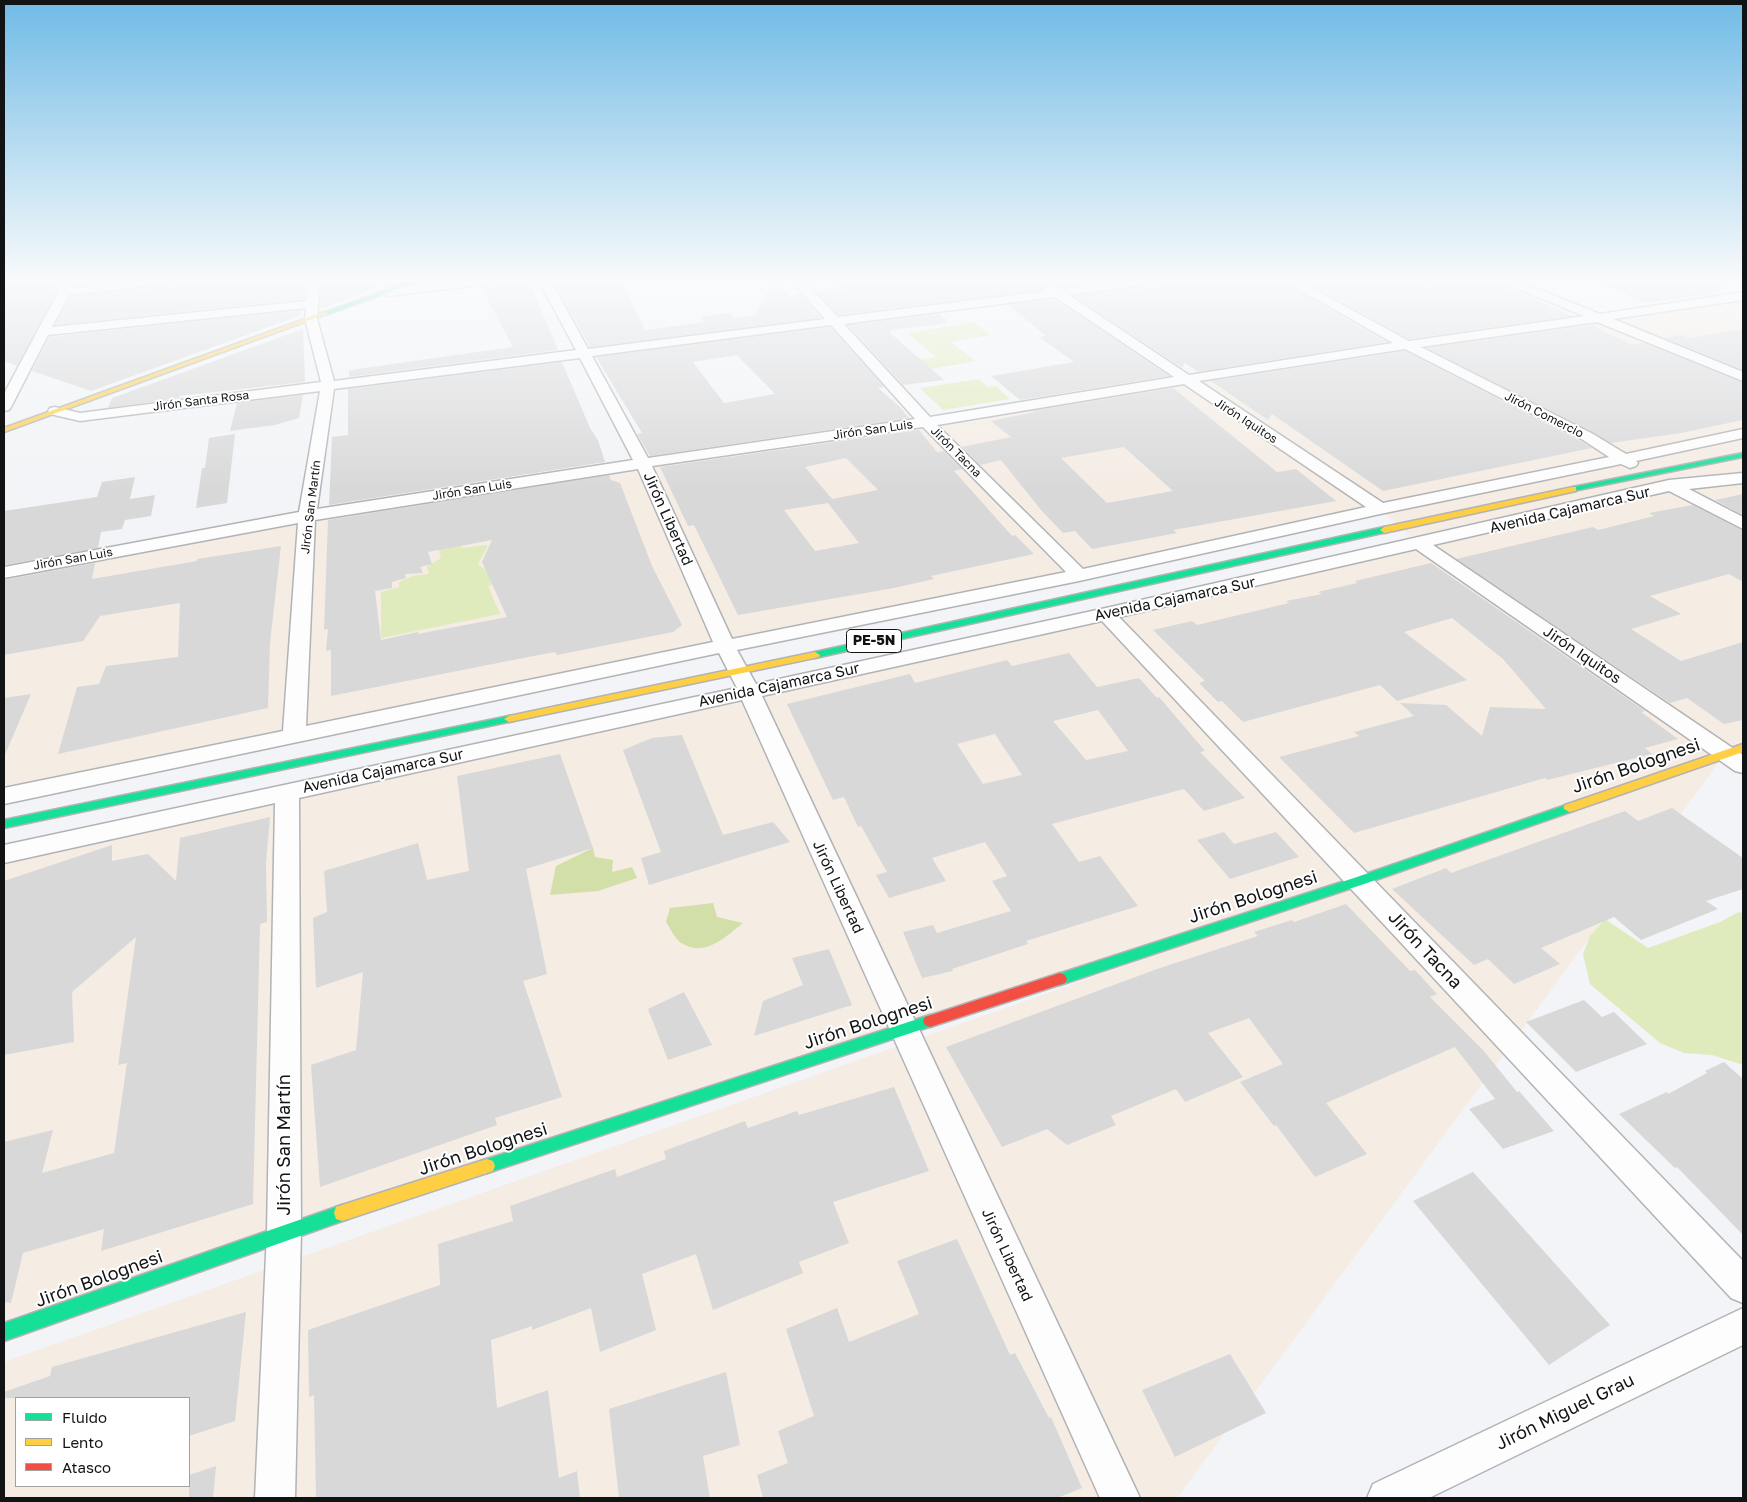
<!DOCTYPE html>
<meta charset="utf-8">
<style>
body{margin:0}
#map{position:relative;width:1747px;height:1502px;overflow:hidden;background:#f2f4f7;font-family:"Golos Text",sans-serif}
canvas{display:block}
.frame{position:absolute;inset:0;border:5px solid #121314;pointer-events:none}
.legend{position:absolute;left:15px;top:1397px;width:175px;height:90px;box-sizing:border-box;background:#fff;border:1px solid #a0a1a1;margin:0;padding:6px 9px;list-style:none;font-size:15px;color:#121314}
.legend li{display:flex;align-items:center;gap:10px;height:25px}
.legend b{width:25px;border:1px solid #a0a1a1}
</style>
<div id="map">
<canvas width="1747" height="1502"></canvas>
<div class="frame"></div>
<ul class="legend">
<li><b style="height:6px;background:#16e098"></b>Fluido</li>
<li><b style="height:6px;background:#ffcf43"></b>Lento</li>
<li><b style="height:6px;background:#f24e42"></b>Atasco</li>
</ul>
</div>
<script>
const ctx = document.querySelector('canvas').getContext('2d');
ctx.lineJoin = 'round';
function fillPath(path, color) { ctx.fillStyle = color; ctx.fill(path, 'evenodd'); }
function strokePath(path, color, width, dash) { ctx.strokeStyle = color; ctx.lineWidth = width; ctx.lineCap = dash ? 'butt' : 'round'; ctx.setLineDash(dash || []); ctx.stroke(path); }
function write(font, color, halo, rows, align = 'center') {
  ctx.font = font + ' "Golos Text",sans-serif'; ctx.lineWidth = 4; ctx.setLineDash([]); ctx.textBaseline = 'middle'; ctx.strokeStyle = halo; ctx.fillStyle = color; for (const [text, x, y, turn = 0] of rows) {
    ctx.save(); ctx.translate(x, y); ctx.rotate((+turn || 0) * Math.PI / 180); ctx.textAlign = isNaN(turn) ? turn : align; if (halo) ctx.strokeText(text, 0, 0); ctx.fillText(text, 0, 0); ctx.restore();
  }
}
const commercial = new Path2D(`
 M1743,295V762L1496,595L1725,754L1177,1498H4V1362L1693,765L4,1320V855L1420,544L1379,509L4,794V574L643,463ZM16,1398H189V1486H16Z`);
const green = new Path2D(`
 M973,322L991,335L951,342L975,361L915,372L904,362L936,357L907,333Z
 M979,379L988,387L996,386L1010,399L943,410L920,388Z
 M434,530L463,533L462,548L488,545L478,564L485,570L505,569L499,582L488,586L500,614L381,638V592L399,587V582L413,576L429,574L427,567L441,558Z
 M1739,912L1743,913V1065L1712,1055L1684,1053L1660,1043L1590,984L1583,954L1590,936L1605,919L1648,948L1720,922Z`);
const forest = new Path2D(`
 M593,848L595,857L613,860L612,872L632,867L637,878L598,891L550,895L556,866Z
 M713,903L717,917L743,923C725,937 706,957 683,944C676,941 670,928 666,922L670,908Z`);
const building = new Path2D(`
 M16,281H62L17,366L4,361V282Z
 M173,281H306L304,299L55,325L70,297L165,286Z
 M322,281H375V289L320,309Z
 M497,281H529L558,350L349,377V371L364,368L513,347L481,287L490,286Z
 M553,281H622L645,330L704,322L700,317L730,313L735,319L755,315L774,281L790,296L801,294L821,318L590,347Z
 M832,281H1105L1060,287L1049,282L1043,286V290L839,315L817,292L842,289Z
 M1204,281H1273L1281,285L1287,284L1387,342L1198,372L1185,363L1182,368L1074,296Z
 M1316,281H1410L1423,287L1451,282L1456,284L1470,281H1494L1573,316L1409,339L1305,282Z
 M1595,281H1721L1722,292L1647,303Z
 M1055,299L1169,376L1020,400L991,376L1074,362L1039,337L1046,336L1008,305Z
 M302,310V315L91,391L32,371L49,337Z
 M939,314L948,323L890,330L892,331L889,332L944,380L903,385L848,325Z
 M1592,325L1632,345L1643,343L1743,383V420L1681,433L1611,443L1427,348Z
 M830,327L884,387L878,388L900,407L909,418L650,456L637,434L642,433L596,357ZM737,355L775,394L724,403L693,362Z
 M303,329L305,382L179,396V398L108,408L112,398Z
 M1743,329V370L1665,338L1681,335L1689,338Z
 M1405,351L1582,442L1592,448L1383,491L1272,414L1268,420L1211,381Z
 M562,362L590,428L598,440L605,462L329,505L332,437L348,435V389Z
 M1173,388L1277,472L1296,469L1336,501L1173,530L1177,533L1092,549L1075,531L1063,533L1041,510L1001,460L980,465L962,447L1011,437L991,421L1035,412L1033,411ZM1124,447L1173,491L1107,503L1061,458Z
 M303,395L299,418L275,425L230,431L237,403Z
 M919,430L937,452L944,451L962,469L954,471L1012,536L1015,535L1034,554L931,576L934,579L894,588L738,615L694,525L688,526L660,467ZM846,458L878,490L832,499L805,467ZM828,503L859,543L815,551L784,510Z
 M235,434L227,503L196,508L202,468H205L209,438Z
 M609,475L611,480L620,483L652,566L682,625L673,632L557,655L555,652L518,659L331,696V650L326,651L328,629L324,630L328,520ZM492,540L482,562L507,617L418,634V632L381,640L375,591L392,588V582L406,578L405,574L423,573L420,567L432,564L428,552Z
 M135,477L130,499L155,495L151,516L125,520L122,529L101,532L98,548L4,565V511L97,497L102,482Z
 M1743,494V515L1715,500Z
 M1693,505L1743,531V582L1729,574L1650,596L1681,614L1631,629L1681,661L1743,642V720L1724,724L1687,698L1670,703L1456,559L1593,527L1598,530L1654,516L1649,513Z
 M281,546L270,643L268,708L58,754L77,687L99,684L106,666L178,657L180,603L100,616L83,641L4,655V580L95,563L92,579L197,561V559Z
 M1431,563L1645,711L1641,712L1678,739L1645,748L1652,754L1547,780L1545,778L1354,833L1279,757L1359,736L1354,732L1414,716L1400,703L1446,705L1482,736L1490,707L1546,709L1503,659L1452,618L1404,632L1467,680L1397,701L1380,685L1243,722L1222,701L1218,702L1199,683L1205,681L1153,630L1192,621L1197,625L1289,603L1286,601L1322,594L1318,592L1357,583L1355,581Z
 M1069,653L1097,687L1139,678L1157,698L1159,697L1205,751L1200,752L1245,798L1204,811L1184,789L1052,824L1079,862L1100,856L1138,906L1026,941L1028,944L952,969L953,971L922,978L903,932L933,925L937,933L1011,911L992,881L1007,876L985,842L932,858L946,881L889,898L876,875L887,872L861,826L858,827L844,797L833,800L787,704L910,674L915,683L1007,660L1012,666ZM1098,710L1128,751L1086,760L1053,721ZM995,734L1022,775L983,784L957,744Z
 M31,694L4,757V698Z
 M682,735L723,835L773,822L790,842L649,885L641,858L661,852L623,750L652,738Z
 M560,754L593,848L526,869L547,974L523,981L562,1097L495,1118L497,1125L320,1187L311,1065L356,1050L363,972L316,988L313,918L327,912L324,871L418,843L427,880L469,871L457,776Z
 M1672,808L1743,858V889L1706,901L1718,909L1641,940L1614,917L1541,948L1560,964L1514,984L1488,959L1474,965L1392,889L1446,868L1451,873L1625,811L1638,821Z
 M270,817L266,863L267,922L260,924L253,1204L101,1251L104,1229L23,1253L11,1303L4,1302V1142L53,1130L42,1173L114,1153L127,1063L118,1065L136,937L72,992L74,1042L4,1055V881L112,845V861L148,854L176,881L180,838Z
 M1224,832L1234,844L1276,832L1299,857L1230,879L1197,840Z
 M1346,904L1410,971L1415,970L1437,994L1430,997L1483,1050L1517,1092L1519,1091L1554,1131L1503,1149L1469,1109L1495,1099L1455,1047L1326,1103L1367,1154L1315,1177L1276,1125L1274,1126L1240,1082L1283,1064L1249,1018L1208,1033L1243,1077L1185,1102L1176,1089L1111,1116L1116,1125L1067,1145L1047,1129L1002,1147L946,1047L1157,969L1258,936L1254,932L1292,920L1294,922Z
 M829,949L852,1005L754,1036L763,1001L803,985L792,958Z
 M684,992L712,1045L668,1060L648,1009Z
 M1584,1000L1602,1017L1614,1012L1647,1044L1576,1072L1526,1022Z
 M1724,1062L1743,1079V1235L1677,1167L1675,1168L1619,1114L1667,1092L1668,1094L1707,1073L1705,1071Z
 M894,1087L929,1171L833,1202L849,1243L799,1262L803,1273L713,1310L696,1254L642,1274L656,1330L600,1352L591,1308L532,1330V1326L491,1340L497,1408L548,1390L559,1478L577,1471L580,1498H316L314,1395L309,1397L308,1330L440,1285L438,1244L513,1221L510,1206L615,1169L617,1177L666,1159L664,1151L745,1121L748,1128L797,1111L799,1115Z
 M1473,1172L1610,1325L1549,1365L1413,1201Z
 M957,1239L1010,1355L1015,1353L1049,1418L1051,1417L1082,1488L1057,1498H763L757,1475L788,1463L778,1431L814,1416L786,1329L837,1308L849,1342L919,1314L897,1261Z
 M246,1312L235,1421L189,1436V1398H4V1392L50,1376L52,1367Z
 M1230,1354L1266,1413L1175,1457L1142,1390Z
 M726,1372L740,1445L703,1456L710,1498H619L609,1409Z
 M216,1466L213,1498H189V1475Z`);
const street = new Path2D(`
 M64,281H76L72,288L134,281H171L165,284L69,295L52,327L306,301L308,281H320L317,319L334,381L576,350L539,281H551L588,349L825,319L792,281H804L838,317L1046,291L1044,288L1050,284L1060,289L1124,281H1157L1151,284L1069,295L1189,375L1393,343L1285,281H1299L1409,341L1584,316L1504,283L1502,281H1518L1600,314L1743,292V300L1613,319L1743,372V381L1597,322L1421,347L1593,434L1626,454L1743,429V438L1636,461L1638,463L1636,466L1630,468L1621,464L1380,514L1079,581L737,650L756,684L1106,608L1669,480L1743,473V483L1689,489L1743,517V529L1669,491L1433,545L1743,755V773L1735,771L1416,549L1119,617L1743,1261V1303L1731,1298L1102,621L762,696L1140,1498H1100L742,700L299,798L301,1232L295,1498H255L267,1232L275,803L4,863V845L737,688L719,653L4,804V788L283,731L298,523L4,578V567L299,512L320,391L80,421L50,414L48,411L50,408L55,407L80,413L321,382L305,319L306,308L48,335L11,407L9,410L4,411V394ZM1055,297L1174,377L930,417L844,324ZM831,325L915,419L648,458L592,356ZM1405,349L1583,440L1609,457L1383,503L1199,381ZM580,358L633,460L317,509L334,389ZM1184,384L1366,507L1083,569L937,425ZM923,427L1066,572L732,639L652,466ZM638,469L713,642L306,726L315,520Z
 M458,281H495L489,284L388,296L382,292L388,288Z
 M1743,1308V1345L1429,1498H1367L1373,1484Z`);
const fast = new Path2D(`
 M411,281H419L328,314L323,313Z
 M1743,453V457L1573,491L1569,489L1573,487Z
 M1384,527L1387,528V532L815,658L810,655L815,652Z
 M509,716L513,717L514,719L513,721L4,828V820Z
 M1569,804L1575,808L1573,811L1364,884L1060,985L1055,983L1053,979L1055,975L1354,878Z
 M930,1015L935,1017L937,1021L935,1025L487,1173L481,1171L479,1166L481,1161L487,1159Z
 M342,1205L348,1207L350,1213L348,1219L4,1341V1323Z`);
const slow = new Path2D(`
 M324,312L329,313L4,432V428Z
 M1573,487H1576V491L1384,533L1380,530L1384,527Z
 M815,652L820,655L819,657L509,722L504,719L509,716Z
 M1743,744V752L1573,811L1569,812L1563,808L1565,805Z
 M487,1159L493,1161L495,1166L493,1171L487,1173L342,1221L336,1219L334,1213L336,1207L342,1205Z`);
const jam = new Path2D(`
 M1060,973L1065,975L1067,979L1065,983L930,1027L925,1025L923,1021L925,1017Z`);
const farStreetnames = [
 ["Jirón Santa Rosa",201,401,-7],
 ["Jirón Comercio",1544,415,27],
 ["Jirón Iquitos",1246,421,33],
 ["Jirón San Luis",873,430,-8],
 ["Jirón Tacna",956,452,45],
 ["Jirón San Luis",472,490,-9],
 ["Jirón San Martín",311,507,-83],
 ["Jirón San Luis",73,559,-10]
];
const shields = [
 [874,641,55]
];
const shieldNames = [
 ["PE-5N",874,641]
];
const streetNames = [
 ["Avenida Cajamarca Sur",1570,510,-13],
 ["Jirón Libertad",668,519,66],
 ["Avenida Cajamarca Sur",1175,599,-12],
 ["Jirón Iquitos",1582,655,34],
 ["Avenida Cajamarca Sur",779,685,-12],
 ["Avenida Cajamarca Sur",383,771,-12],
 ["Jirón Libertad",838,887,65],
 ["Jirón Libertad",1007,1255,65]
];
const nearStreetnames = [
 ["Jirón Bolognesi",1636,766,-19],
 ["Jirón Bolognesi",1253,897,-18],
 ["Jirón Tacna",1425,950,47],
 ["Jirón Bolognesi",868,1023,-18],
 ["Jirón San Martín",284,1145,-90],
 ["Jirón Bolognesi",483,1149,-18],
 ["Jirón Bolognesi",99,1279,-20],
 ["Jirón Miguel Grau",1565,1412,-26]
];
fillPath(commercial, '#f5ece4');
fillPath(green, '#dfebbc');
fillPath(forest, '#d2dfa9');
fillPath(building, '#d8d8d9');
strokePath(street, '#b2b3b5', 3);
strokePath(fast, '#b2b3b5', 3);
strokePath(slow, '#b2b3b5', 3);
strokePath(jam, '#b2b3b5', 3);
fillPath(street, '#fdfdfe');
fillPath(fast, '#16e098');
fillPath(slow, '#ffcf43');
fillPath(jam, '#f24e42');
const sky = ctx.createLinearGradient(0, 0, 0, 491);
sky.addColorStop(0, '#70bbe6');
sky.addColorStop(0.57, '#f9fafb');
sky.addColorStop(1, '#f9fafb00');
ctx.fillStyle = sky;
ctx.fillRect(0, 0, 1747, 491);
write('12px', '#121314', '#fff', farStreetnames);
for (const [x, y, w] of shields) { const box = new Path2D(); box.roundRect(x - w / 2, y - 11.5, w, 23, 4); ctx.fillStyle = '#fff'; ctx.fill(box); strokePath(box, '#121314', 1); }
write('bold 14px', '#121314', null, shieldNames);
write('15px', '#121314', '#fff', streetNames);
write('18px', '#121314', '#fff', nearStreetnames);
</script>
